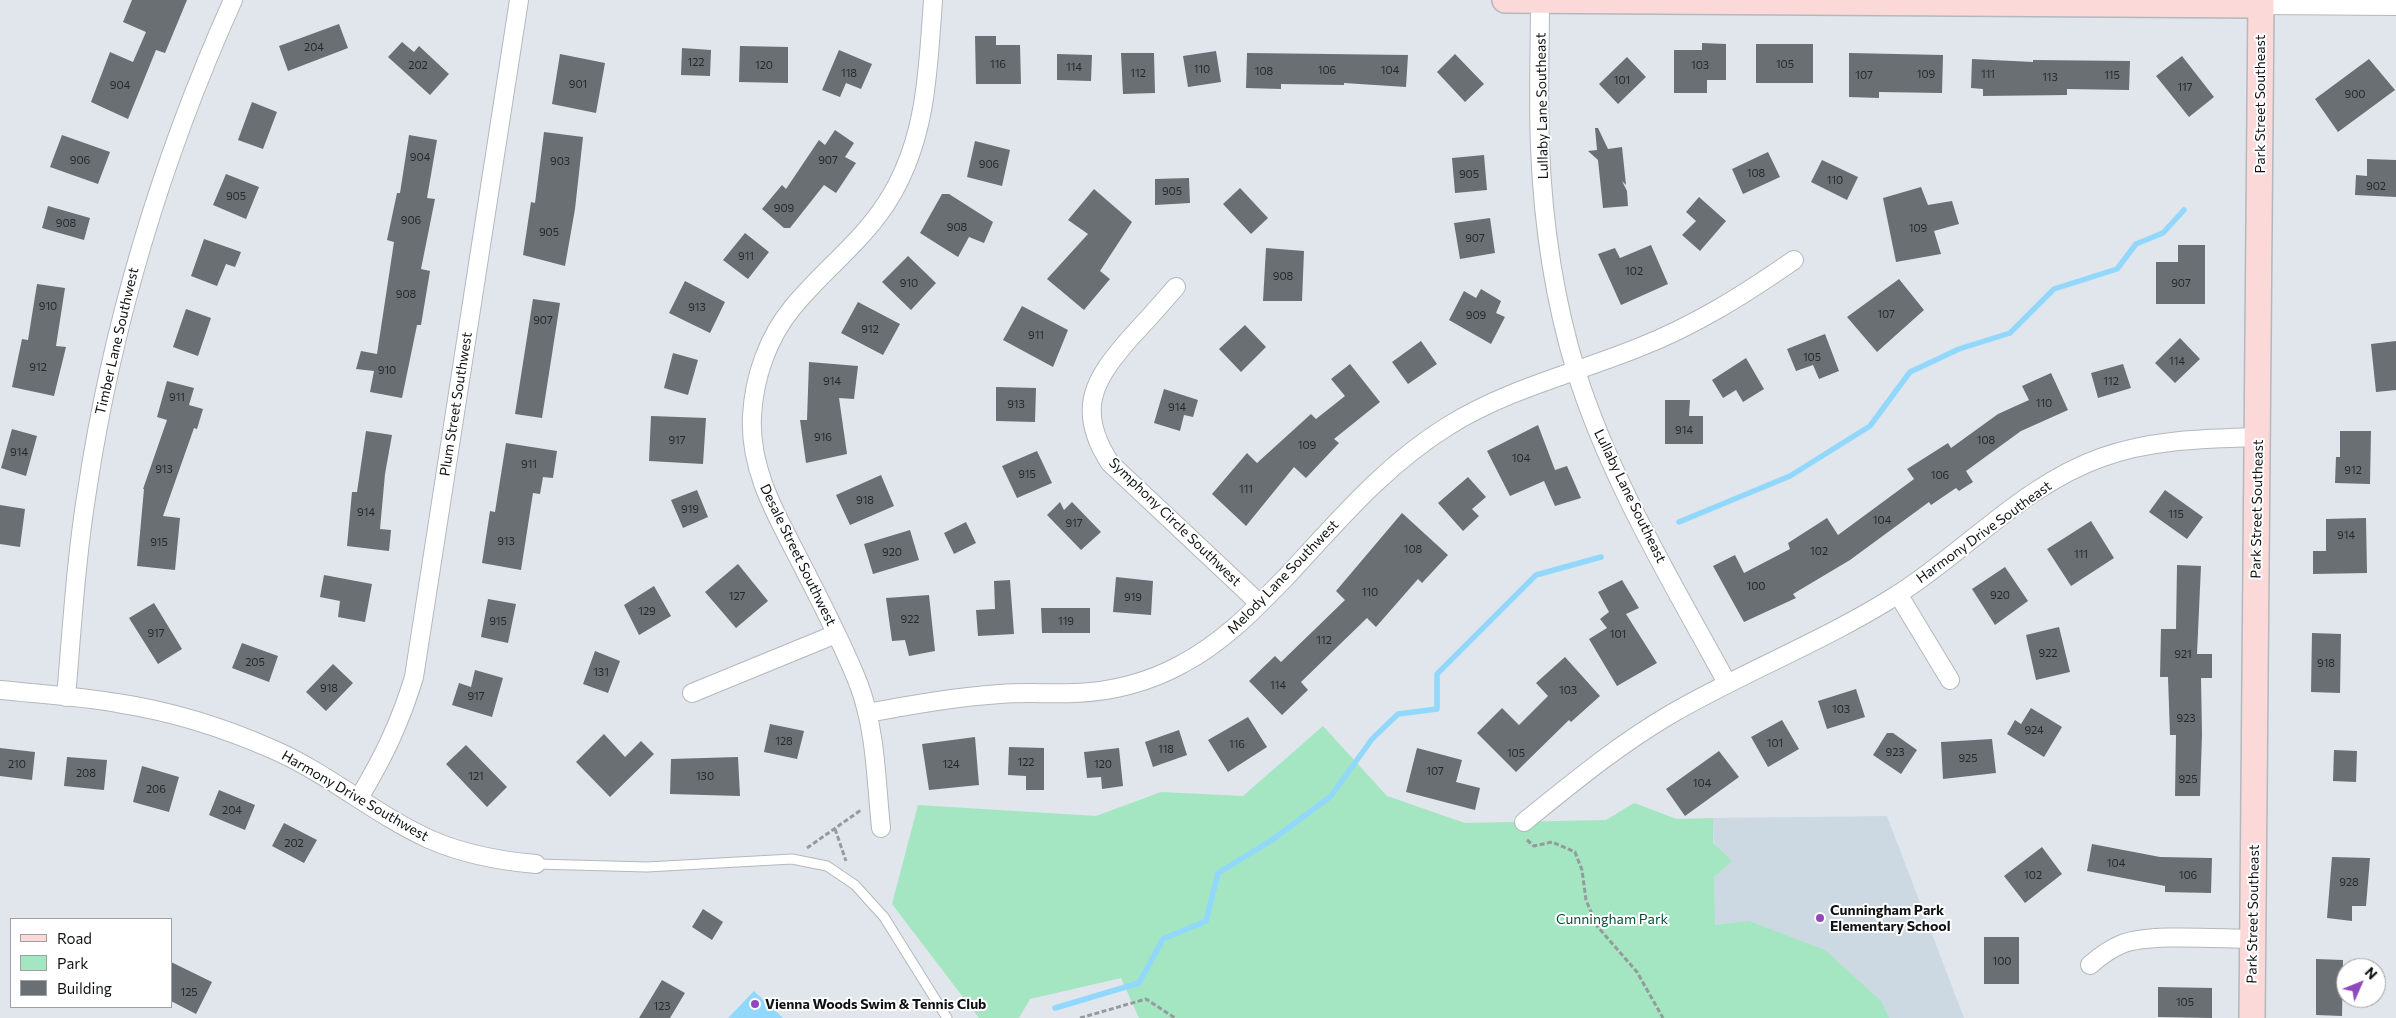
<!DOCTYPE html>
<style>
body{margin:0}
#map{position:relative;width:2396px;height:1018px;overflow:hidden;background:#e0e6eb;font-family:Commissioner,sans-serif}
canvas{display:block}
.legend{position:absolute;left:10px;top:918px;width:162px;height:90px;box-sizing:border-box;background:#fff;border:1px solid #9fa0a1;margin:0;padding:6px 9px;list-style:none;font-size:15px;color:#101214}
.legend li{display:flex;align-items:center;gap:10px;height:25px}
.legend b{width:25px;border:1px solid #9fa0a1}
.north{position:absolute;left:2336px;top:958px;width:50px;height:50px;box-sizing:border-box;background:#fff;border:1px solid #9fa0a1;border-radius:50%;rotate:46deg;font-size:14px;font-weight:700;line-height:20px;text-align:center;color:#101214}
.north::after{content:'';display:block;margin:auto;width:18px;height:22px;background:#9049bd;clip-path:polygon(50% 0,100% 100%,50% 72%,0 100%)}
</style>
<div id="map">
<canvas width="2396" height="1018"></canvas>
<ul class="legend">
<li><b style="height:6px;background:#fbd9d8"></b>Road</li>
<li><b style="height:14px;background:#a3e6c1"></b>Park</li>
<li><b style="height:14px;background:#6a6f73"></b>Building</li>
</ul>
<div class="north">N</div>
</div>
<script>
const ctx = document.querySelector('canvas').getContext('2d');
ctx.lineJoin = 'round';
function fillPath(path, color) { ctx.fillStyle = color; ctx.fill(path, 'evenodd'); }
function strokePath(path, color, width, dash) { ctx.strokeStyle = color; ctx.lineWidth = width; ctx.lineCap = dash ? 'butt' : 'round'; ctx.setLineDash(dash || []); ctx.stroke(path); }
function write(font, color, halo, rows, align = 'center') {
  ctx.font = font + ' Commissioner,sans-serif'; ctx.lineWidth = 4; ctx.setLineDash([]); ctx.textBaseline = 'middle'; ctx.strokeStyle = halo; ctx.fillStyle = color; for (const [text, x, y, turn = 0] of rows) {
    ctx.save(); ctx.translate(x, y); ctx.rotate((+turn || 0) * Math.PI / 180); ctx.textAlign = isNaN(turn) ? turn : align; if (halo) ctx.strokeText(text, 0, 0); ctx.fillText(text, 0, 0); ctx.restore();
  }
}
const built = new Path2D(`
 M1887,816L1964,1018H1716L1713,818Z`);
const green = new Path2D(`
 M1323,726L1387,796L1465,823L1606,820L1634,803L1677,819L1713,818V843L1732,861L1714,877L1715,925L1749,921L1825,950L1881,1001L1889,1018H1139L1121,978L1030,999L1019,1018H979L892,904L918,805L1096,816L1161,792L1243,796Z`);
const water = new Path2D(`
 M754,991L783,1018H728Z`);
const stream = new Path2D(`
 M1679,522L1790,476L1870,426L1910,372L1959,349L2010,333L2054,289L2117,269L2136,244L2163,233L2184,210
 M1055,1008L1139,983L1163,939L1206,921L1218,873L1272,840L1331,796L1372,739L1398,714L1437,709V674L1536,575L1601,557`);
const building = new Path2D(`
 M132,0H187L165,53L156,50L128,119L91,102L110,52L133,62L146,32L123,22Z
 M339,24L348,48L288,71L279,46Z
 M975,36H996V45H1020L1021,84H976Z
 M402,42L414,52L419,46L449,74L430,95L388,57Z
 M1702,43L1726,44V80H1707V93H1674V50H1702Z
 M1756,44H1813V83H1756Z
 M740,46L788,47V83L739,82Z
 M682,48L711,50L710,76L681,75Z
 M839,50L872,64L861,89L846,83L840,97L822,90Z
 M1216,51L1221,82L1188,87L1183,56Z
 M1121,53H1154L1155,93L1123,94Z
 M1247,53L1408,55L1406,87L1344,83V85L1281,84V89L1246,88Z
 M1849,53L1943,55L1942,93L1879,92V98L1849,97Z
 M560,54L605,63L596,113L552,104Z
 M1057,54L1092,55L1091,81L1057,80Z
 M1455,54L1484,84L1465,102L1437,72Z
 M2182,56L2214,97L2189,117L2156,76Z
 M1627,57L1646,77L1618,104L1599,84Z
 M1972,59L2033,62V60L2130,61L2129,90L2067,89V95L1983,96V89L1971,88Z
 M2369,59L2395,90L2338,132L2315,99Z
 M252,102L277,112L263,149L238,140Z
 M1595,128H1598L1608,149L1622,147L1626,185L1622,181L1627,191L1628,206L1603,208L1598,160L1588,151L1597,150Z
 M835,130L854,143L845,157L856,163L836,193L824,185L790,228H784L762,209L782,185L786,189L819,140L825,145Z
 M544,132L583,137L575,209L565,266L523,255L531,202L535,203Z
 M62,135L110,152L98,184L50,167Z
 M409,135L437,140L427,198L435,199L421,269L430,271L421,325H417L402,398L370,392L374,371L356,369L361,351L377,354L394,242L387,240L397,193H400Z
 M975,141L1010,150L1002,186L967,177Z
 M1768,152L1780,177L1743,194L1732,169Z
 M1484,155L1487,190L1455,193L1452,158Z
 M2367,159L2396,160V197L2355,195L2356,175L2367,176Z
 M1822,160L1858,177L1847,200L1811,182Z
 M226,174L259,187L246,219L213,205Z
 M1189,178L1190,203L1155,205V179Z
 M1921,187L1928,205L1952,201L1959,224L1934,231L1941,254L1896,262L1883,198Z
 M1240,188L1268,218L1251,234L1223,204Z
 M1094,189L1132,222L1100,271L1110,279L1084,310L1047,279L1088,234L1068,220Z
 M942,194H949L993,222L984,243L969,237L958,257L920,233Z
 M1699,197L1726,221L1700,251L1682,235L1696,221L1686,212Z
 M48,206L90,218L84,240L42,228Z
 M1490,218L1495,253L1460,259L1454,223Z
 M745,233L769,252L748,279L723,260Z
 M204,239L241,252L235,267L226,264L217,286L191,276Z
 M1651,245L1668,284L1621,305L1598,254L1615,248L1620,258Z
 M2178,245H2205V304H2156V262H2178Z
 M1266,248L1304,251L1302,301H1263Z
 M908,256L936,283L911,310L882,282Z
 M1899,279L1924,310L1877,352L1847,317Z
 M685,281L725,302L710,333L669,313Z
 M37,284L65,288L56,346L66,347L54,396L12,387L22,339L28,340Z
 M1481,289L1501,301L1496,313L1505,317L1491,344L1449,320L1464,291L1476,298Z
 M533,299L560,303L542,418L515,414Z
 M858,302L900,324L883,355L841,333Z
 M1022,306L1068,330L1053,367L1003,340Z
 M186,309L211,318L198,356L173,347Z
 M1245,325L1266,347L1241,372L1219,349Z
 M1825,334L1839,371L1819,379L1813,365L1796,371L1787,349Z
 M2180,338L2200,359L2175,383L2155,363Z
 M1421,341L1437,364L1408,384L1392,362Z
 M2396,341V390L2376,392L2371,344Z
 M673,353L698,360L688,395L664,388Z
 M1746,358L1764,389L1743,402L1736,390L1723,398L1712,380Z
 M809,362L858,366L854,399L839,398L847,454L806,463L800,420H807Z
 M1350,364L1380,402L1334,439L1339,443L1306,478L1294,467L1246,526L1212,494L1247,453L1257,463L1311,414L1316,419L1345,396L1331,379Z
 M2123,364L2131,388L2098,398L2091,373Z
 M2051,373L2068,410L2021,431L1966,471L1973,482L1959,491L1956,488L1931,505L1929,502L1850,560L1793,594L1796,598L1744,622L1713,566L1735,555L1744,573L1790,549L1788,543L1827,518L1838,535L1914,479L1907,469L1948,443L1951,448L1998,414L2029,400L2022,386Z
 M167,381L194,388L189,405L203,409L197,429L194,428L163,516L180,518L175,570L137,566L144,489H143L167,420L157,417Z
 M996,387L1036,388L1035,422L996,421Z
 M1164,389L1198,400L1193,417L1184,415L1180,431L1154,423Z
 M1665,400H1690L1689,416H1703V444H1665Z
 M651,416L706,418L703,464L649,461Z
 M1538,425L1555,470L1567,466L1581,498L1555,506L1544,481L1510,496L1487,451Z
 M12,429L37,436L26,476L1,468Z
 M366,431L392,435L385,474L380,529L391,530L389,551L347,546L352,492H357Z
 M2340,431H2371L2370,484L2335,483L2336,457H2340Z
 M506,443L557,451L553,478L543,477L540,494L533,493L521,570L482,563L490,511L495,512Z
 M1037,451L1052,483L1017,498L1002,466Z
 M881,475L894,506L850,525L836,495Z
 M1468,477L1486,497L1472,509L1479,516L1463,531L1438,503Z
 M697,490L708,517L683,528L671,500Z
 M2165,490L2203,517L2187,539L2149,512Z
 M1060,502L1064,510L1072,502L1101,532L1081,550L1047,515Z
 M0,505L25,509L20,547L0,544Z
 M1402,513L1448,555L1422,583L1418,579L1376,627L1367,618L1301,682L1308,690L1282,715L1249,681L1275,656L1281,662L1345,600L1336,591Z
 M2366,518L2367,573L2313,574V551H2326V519Z
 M2091,521L2114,558L2071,586L2047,549Z
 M966,522L976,543L954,554L944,533Z
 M910,530L919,560L873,574L864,544Z
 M738,564L768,601L736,628L705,592Z
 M2177,565L2201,566L2197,654H2212V678H2201L2202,734L2200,796H2175L2176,735H2170L2168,677H2160L2161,629H2176Z
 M2005,567L2028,601L1995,625L1972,589Z
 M324,575L372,584L365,622L338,617L340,601L320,597Z
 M1116,577L1153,581L1151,615L1113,612Z
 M1010,580L1014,634L978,636L976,610L995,609L994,581Z
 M1622,580L1639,608L1626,614L1657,663L1617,686L1589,639L1607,628L1600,619L1609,612L1598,592Z
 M654,586L671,616L639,635L624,605Z
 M929,595L935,651L909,656L905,640L892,641L886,598Z
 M488,599L516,604L508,643L481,637Z
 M154,603L182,649L158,664L129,618Z
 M1041,608H1090V633H1042Z
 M2059,627L2070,672L2036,680L2026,635Z
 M2312,633L2341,634L2340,693L2311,692Z
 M242,643L278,656L269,682L232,668Z
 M595,651L620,661L608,693L583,684Z
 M1565,657L1600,696L1571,722L1569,720L1516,772L1477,733L1502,708L1519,725L1548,696L1536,683Z
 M333,664L353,683L326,711L306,692Z
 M475,670L503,678L492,717L452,705L459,683L471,687Z
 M1856,689L1865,717L1827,729L1818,701Z
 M2031,708L2062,727L2044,757L2007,734L2015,720L2021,724Z
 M1248,717L1267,747L1228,772L1208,740Z
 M1782,720L1799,749L1768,767L1751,737Z
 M770,724L804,731L797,759L764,752Z
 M1179,730L1187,755L1153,767L1145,742Z
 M1887,733H1893L1917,750L1901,774L1873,755Z
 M604,734L625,757L641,741L654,754L610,797L576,762Z
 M975,737L979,785L929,790L922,744Z
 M1992,739L1996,773L1943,779L1941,742Z
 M466,745L507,787L487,807L446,764Z
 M1009,747L1044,748V790H1026V776L1008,775Z
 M0,748L35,752L32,780L0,776Z
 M1119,748L1123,786L1102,789L1101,777L1087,778L1084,752Z
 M1417,748L1462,760L1456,782L1480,788L1475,810L1406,792Z
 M2334,750L2357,751L2356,782L2333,781Z
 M1719,751L1739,777L1685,816L1666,789Z
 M67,757L107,760L104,790L64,786Z
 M738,757L740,796L670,794L671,759Z
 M142,766L179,777L169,812L133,802Z
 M219,790L255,805L245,830L209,815Z
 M284,823L317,840L304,863L272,846Z
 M2092,844L2160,857L2212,858L2211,893L2165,892V886L2087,871Z
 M2042,847L2062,874L2025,903L2004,876Z
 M2332,857L2370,858L2366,906H2352V921L2327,918Z
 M703,909L723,922L712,940L692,927Z
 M1984,937H2019V984H1984Z
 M2316,959L2343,960L2342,1016L2316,1015Z
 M171,962L212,982L196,1014L171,1001Z
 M662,980L685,993L670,1018H639Z
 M2158,987L2212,988V1018L2158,1017Z`);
const path = new Path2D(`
 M835,829L846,861
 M1527,840L1534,846L1552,842L1575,852L1582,870L1586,900L1597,926L1637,972L1663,1018
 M807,848L861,810
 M1080,1018L1146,999L1175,1018`);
const lane = new Path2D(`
 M536,864L647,867L792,859L827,866L855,885L884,917L947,1018`);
const street = new Path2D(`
 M1540,0C1540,49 1538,99 1540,148C1543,222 1554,299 1576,371C1611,482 1672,582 1727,683
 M2261,5L2396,6
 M1176,287C1162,303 1147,320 1132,336C1094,379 1075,409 1110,463L1260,604
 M1898,594L1950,680
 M0,690C39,694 78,696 117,703C170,711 222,727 272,749C328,773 374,814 429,839C463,854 500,861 536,864
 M692,693L836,634
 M66,697C72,628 76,559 87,491C113,319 162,158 233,0
 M867,713C911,705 955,697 1000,694C1025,692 1050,694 1075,693C1111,692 1150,682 1182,664C1224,642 1255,609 1288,575C1338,521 1385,465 1448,426C1507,389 1576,373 1640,347C1696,325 1745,294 1794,260
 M359,798C384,756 400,723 414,677L519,0
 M1524,822C1571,784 1618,745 1671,714C1745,671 1827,640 1900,593C1968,549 2025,484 2103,457C2153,439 2206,439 2258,437
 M881,828C876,780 876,731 859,685C843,644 822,604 802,565C778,518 749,471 752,416C754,377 768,337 793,307C825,268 867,238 892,194C927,134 928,68 933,0
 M2090,965C2100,956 2110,949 2122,944C2150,933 2220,939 2253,939`);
const secondary = new Path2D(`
 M1505,0L2261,5
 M2252,1018L2261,0`);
const markers = [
 [1820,918,5,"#9049bd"],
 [755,1004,5,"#9049bd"]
];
const numberNames = [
 ["204",314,47],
 ["122",696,62],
 ["116",998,64],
 ["105",1785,64],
 ["202",418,65],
 ["120",764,65],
 ["103",1700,65],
 ["114",1074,67],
 ["110",1202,69],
 ["106",1327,70],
 ["104",1390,70],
 ["108",1264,71],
 ["118",849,73],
 ["112",1138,73],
 ["109",1926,74],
 ["111",1988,74],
 ["107",1864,75],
 ["115",2112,75],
 ["113",2050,77],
 ["101",1622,80],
 ["901",578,84],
 ["904",120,85],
 ["117",2185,87],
 ["900",2355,94],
 ["904",420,157],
 ["906",80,160],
 ["907",828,160],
 ["903",560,161],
 ["906",989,164],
 ["108",1756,173],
 ["905",1469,174],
 ["110",1835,180],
 ["902",2376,186],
 ["905",1172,191],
 ["905",236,196],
 ["909",784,208],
 ["906",411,220],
 ["908",66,223],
 ["908",957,227],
 ["109",1918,228],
 ["905",549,232],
 ["907",1475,238],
 ["911",746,256],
 ["102",1634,271],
 ["908",1283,276],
 ["910",909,283],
 ["907",2181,283],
 ["908",406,294],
 ["910",48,306],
 ["913",697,307],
 ["107",1886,314],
 ["909",1476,315],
 ["907",543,320],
 ["912",870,329],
 ["911",1036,335],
 ["105",1812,357],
 ["114",2177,361],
 ["912",38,367],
 ["910",387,370],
 ["914",832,381],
 ["112",2111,381],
 ["911",177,397],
 ["110",2044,403],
 ["913",1016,404],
 ["914",1177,407],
 ["914",1684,430],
 ["916",823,437],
 ["917",677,440],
 ["108",1986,440],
 ["109",1307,445],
 ["914",19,452],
 ["104",1521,458],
 ["911",529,464],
 ["913",164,469],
 ["912",2353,470],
 ["915",1027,474],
 ["106",1940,475],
 ["111",1246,489],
 ["918",865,500],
 ["919",690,509],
 ["914",366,512],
 ["115",2176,514],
 ["104",1882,520],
 ["917",1074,523],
 ["914",2346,535],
 ["913",506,541],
 ["915",159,542],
 ["108",1413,549],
 ["102",1819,551],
 ["920",892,552],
 ["111",2081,554],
 ["100",1756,586],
 ["110",1370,592],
 ["920",2000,595],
 ["127",737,596],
 ["919",1133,597],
 ["129",647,611],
 ["922",910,619],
 ["915",498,621],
 ["119",1066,621],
 ["917",156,633],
 ["101",1618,634],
 ["112",1324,640],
 ["922",2048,653],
 ["921",2183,654],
 ["205",255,662],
 ["918",2326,663],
 ["131",601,672],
 ["114",1278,685],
 ["918",329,688],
 ["103",1568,690],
 ["917",476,696],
 ["103",1841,709],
 ["923",2186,718],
 ["924",2034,730],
 ["128",784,741],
 ["101",1775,743],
 ["116",1237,744],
 ["118",1166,749],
 ["923",1895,752],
 ["105",1516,753],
 ["925",1968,758],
 ["122",1026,762],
 ["210",17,764],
 ["124",951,764],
 ["120",1103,764],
 ["107",1435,771],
 ["208",86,773],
 ["121",476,776],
 ["130",705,776],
 ["925",2188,779],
 ["104",1702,783],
 ["206",156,789],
 ["204",232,810],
 ["202",294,843],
 ["104",2116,863],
 ["102",2033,875],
 ["106",2188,875],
 ["928",2349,882],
 ["100",2002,961],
 ["125",189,992],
 ["105",2185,1002],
 ["123",662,1006]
];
const streetNames = [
 ["Park Street Southeast",2260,104,-90],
 ["Lullaby Lane Southeast",1542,106,-91],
 ["Timber Lane Southwest",117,341,-77],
 ["Plum Street Southwest",456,404,-81],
 ["Lullaby Lane Southeast",1630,496,64],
 ["Park Street Southeast",2257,509,-89],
 ["Symphony Circle Southwest",1175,522,44],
 ["Harmony Drive Southeast",1984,532,-36],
 ["Desale Street Southwest",798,555,64],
 ["Melody Lane Southwest",1283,577,-46],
 ["Harmony Drive Southwest",355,796,30],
 ["Park Street Southeast",2253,914,-89]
];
const poiNames = [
 ["Cunningham Park",1830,910],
 ["Elementary School",1830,926],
 ["Vienna Woods Swim & Tennis Club",765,1004]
];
const parkNames = [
 ["Cunningham Park",1612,919]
];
fillPath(built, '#ccd9e3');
fillPath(green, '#a3e6c1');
fillPath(water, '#92d8fc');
strokePath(stream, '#92d8fc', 5.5);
fillPath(building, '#6a6f73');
strokePath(lane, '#b3b8bd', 11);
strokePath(street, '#b3b8bd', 20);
strokePath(secondary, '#b3b8bd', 28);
strokePath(path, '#959a9d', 3, [5, 2.5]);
strokePath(lane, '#fff', 9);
strokePath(street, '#fff', 18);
strokePath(secondary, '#fbd9d8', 25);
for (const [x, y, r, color] of markers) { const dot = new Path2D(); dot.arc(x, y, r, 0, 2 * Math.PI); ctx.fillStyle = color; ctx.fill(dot); strokePath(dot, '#fff', 2); }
write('11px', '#26292c', null, numberNames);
write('14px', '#101214', '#fff', streetNames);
write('bold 14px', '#101214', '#fff', poiNames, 'left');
write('14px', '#064f32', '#fff', parkNames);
</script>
